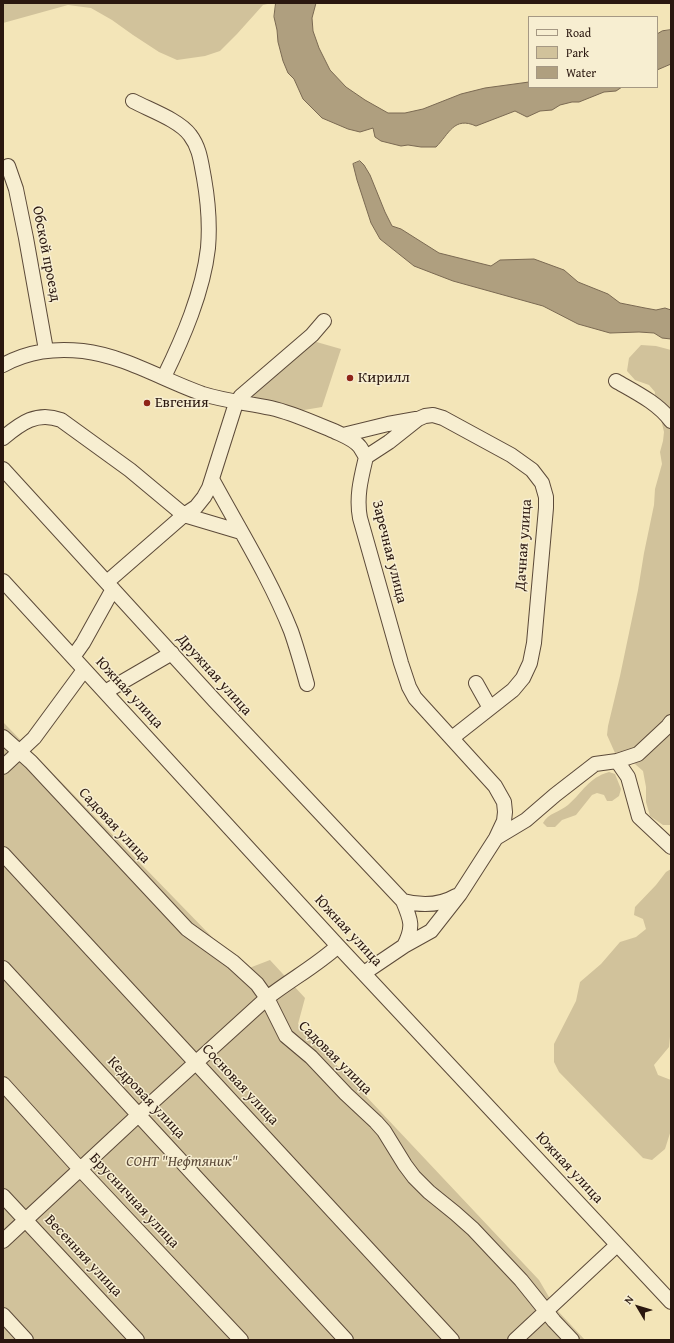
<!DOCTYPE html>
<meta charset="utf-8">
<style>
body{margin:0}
#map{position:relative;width:674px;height:1343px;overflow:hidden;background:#f3e5b8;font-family:"Gentium Book Plus",serif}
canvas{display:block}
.frame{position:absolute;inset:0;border:4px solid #2a170f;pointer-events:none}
.legend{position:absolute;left:528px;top:16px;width:130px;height:72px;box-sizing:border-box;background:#f7eed1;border:1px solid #a59883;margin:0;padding:5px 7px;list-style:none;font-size:12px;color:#2a170f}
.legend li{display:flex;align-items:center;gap:8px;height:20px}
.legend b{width:20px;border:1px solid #a59883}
.north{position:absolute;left:618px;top:1287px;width:40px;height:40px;-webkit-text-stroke:3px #f7eed1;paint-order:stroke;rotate:308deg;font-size:11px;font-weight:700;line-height:16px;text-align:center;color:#2a170f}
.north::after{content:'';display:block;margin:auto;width:14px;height:18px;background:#2a170f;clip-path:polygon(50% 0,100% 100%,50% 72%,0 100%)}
</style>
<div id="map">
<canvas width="674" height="1343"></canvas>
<div class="frame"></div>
<ul class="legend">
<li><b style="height:5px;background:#f7eed1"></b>Road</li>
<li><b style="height:11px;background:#d1c29b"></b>Park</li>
<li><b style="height:11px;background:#af9f7f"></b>Water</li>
</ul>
<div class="north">N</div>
</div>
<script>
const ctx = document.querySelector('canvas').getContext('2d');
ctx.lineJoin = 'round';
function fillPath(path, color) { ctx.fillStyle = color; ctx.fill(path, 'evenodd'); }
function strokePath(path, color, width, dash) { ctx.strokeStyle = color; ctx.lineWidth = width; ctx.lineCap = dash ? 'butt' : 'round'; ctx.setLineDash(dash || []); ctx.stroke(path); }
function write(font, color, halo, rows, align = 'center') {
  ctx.font = font + ' "Gentium Book Plus",serif'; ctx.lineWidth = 3; ctx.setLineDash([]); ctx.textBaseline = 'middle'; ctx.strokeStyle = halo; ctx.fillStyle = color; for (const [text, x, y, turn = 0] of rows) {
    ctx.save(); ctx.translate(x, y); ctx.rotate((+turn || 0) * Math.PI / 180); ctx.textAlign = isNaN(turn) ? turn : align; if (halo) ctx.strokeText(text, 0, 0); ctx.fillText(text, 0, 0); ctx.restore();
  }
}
const green = new Path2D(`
 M3,3H272L263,5L237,34L220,51L205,56L177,60L159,52L133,35L112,20L91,8L68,5L3,23Z
 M313,341L341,349L322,407L298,411L249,395Z
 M641,345L656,346L671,350V825H663L650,816L646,802V787L643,771L635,764L615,753L607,735L608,726L620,676L638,590L644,553L654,505L655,489L662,464L660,452L663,441L664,432L661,419L654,411L655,392L649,385L635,380L627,371L629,358Z
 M3,722L244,970L270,960L305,998L298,1024L539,1280L556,1309L585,1340H3Z
 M609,772L615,774L621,789L619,796L612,801H607L604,795L597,793L592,795L576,815L562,820L555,827H547L543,823C548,813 560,812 568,805C583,792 588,778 609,772Z
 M671,869V1026L669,1047L654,1065L658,1075L671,1080V1130L665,1149L652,1160L643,1158L559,1072L554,1062V1044L576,1001L580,982L601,964L620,942L636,937L646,929L643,919L634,915L635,907L656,885L666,872Z`);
const water = new Path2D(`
 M276,3H316L312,18L313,31L319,48L330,70L346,87L365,100L388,113H405L423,109L461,94L485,88L529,82V87H622L616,91L604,92L579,102H572L560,105L552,110L540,111L527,117L515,111L476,126C454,116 449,134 436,147H421L408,145L401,146L381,141L375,137L373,128L360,132L348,129L322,118L303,99L294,79L288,73L283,61L278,42L277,30L274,17Z
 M671,30V64L657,70V34L662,31Z
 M360,161L364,165L370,175L385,212L392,226L401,229L439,253L491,266L500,260L534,259L564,270L578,282L608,294L620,303L645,308L656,310L665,308L671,310V339L662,338L654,333L639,332L610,333L578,324L543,306L453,281L414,266L380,239L371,223L357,180L353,164Z`);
const minor = new Path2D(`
 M133,101C150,110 179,120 190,135C200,148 201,163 204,178C208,201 210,225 208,248C203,292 183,338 164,377
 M8,166L16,189L26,238L46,350
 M3,365C29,351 54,348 83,351C125,356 163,380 203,394C225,401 248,403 271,408C293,413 314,423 334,431C342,435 354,439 360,447C362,450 364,454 366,457C361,478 356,497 360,518L401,663L409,687L415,698L495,786L504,802L505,812L504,821L496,838L460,894L431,931L404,946L364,973
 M616,381C635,392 658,403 671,421
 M343,435L388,424L416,419
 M3,438C21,423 37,411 61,420L130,470L184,515L241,532
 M366,457L389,442L418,419L425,416L433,415L443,418L511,455L532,470L542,483L546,497V508L534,643L530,663L523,678L513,690L452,738
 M3,469L215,701L403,901C411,920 414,927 404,946
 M212,479C239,529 270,578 291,631C297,648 302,666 307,684
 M3,581L338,946L671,1302
 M107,582L184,515L196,507L204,497L209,488L236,403L241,396L312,335L324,321
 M73,657L83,643L113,589
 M476,683L490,708
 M105,692L172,653
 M3,737L31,762L187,929L233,962L257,984L267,998L286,1036L311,1057L346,1094L376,1122L384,1131L405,1165L414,1177L429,1192L455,1213L473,1229L521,1280L554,1321L572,1340
 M617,761L628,777L639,817L671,847
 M3,767L34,738L84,670
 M496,838L526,820L555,795L595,764L617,761L638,754L668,726L671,722
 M3,854L452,1340
 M403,901C422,906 439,906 456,896
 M3,968L346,1340
 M3,1084L80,1169L241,1340
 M3,1196L137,1340
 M3,1241L147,1107L267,998C290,980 316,966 338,946
 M3,1315L26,1340
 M515,1340L617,1245`);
const markers = [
 [350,378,4,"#8f2418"],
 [147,403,4,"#8f2418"]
];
const streetNames = [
 ["Обской проезд",46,254,79],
 ["Дачная улица",524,545,-86],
 ["Заречная улица",389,552,76],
 ["Дружная улица",214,675,48],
 ["Южная улица",129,693,47],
 ["Садовая улица",114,826,47],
 ["Южная улица",348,931,47],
 ["Садовая улица",335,1058,45],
 ["Сосновая улица",240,1085,47],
 ["Кедровая улица",146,1098,47],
 ["Южная улица",569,1168,47],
 ["Брусничная улица",134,1201,47],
 ["Весенняя улица",83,1256,47]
];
const poiNames = [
 ["Кирилл",358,378],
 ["Евгения",155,403]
];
const parkNames = [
 ["СОНТ \"Нефтяник\"",182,1162]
];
fillPath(green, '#d1c29b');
fillPath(water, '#af9f7f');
strokePath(water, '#7a6952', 1);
strokePath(minor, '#5c4a39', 16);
strokePath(minor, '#f7eed1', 14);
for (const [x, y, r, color] of markers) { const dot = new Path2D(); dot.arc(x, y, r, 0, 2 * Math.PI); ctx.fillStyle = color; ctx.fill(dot); strokePath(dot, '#f7eed1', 1.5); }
write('15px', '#2a170f', '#f7eed1', streetNames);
write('15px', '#2a170f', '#f7eed1', poiNames, 'left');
write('italic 15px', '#5c4a39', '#f7eed1', parkNames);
</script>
